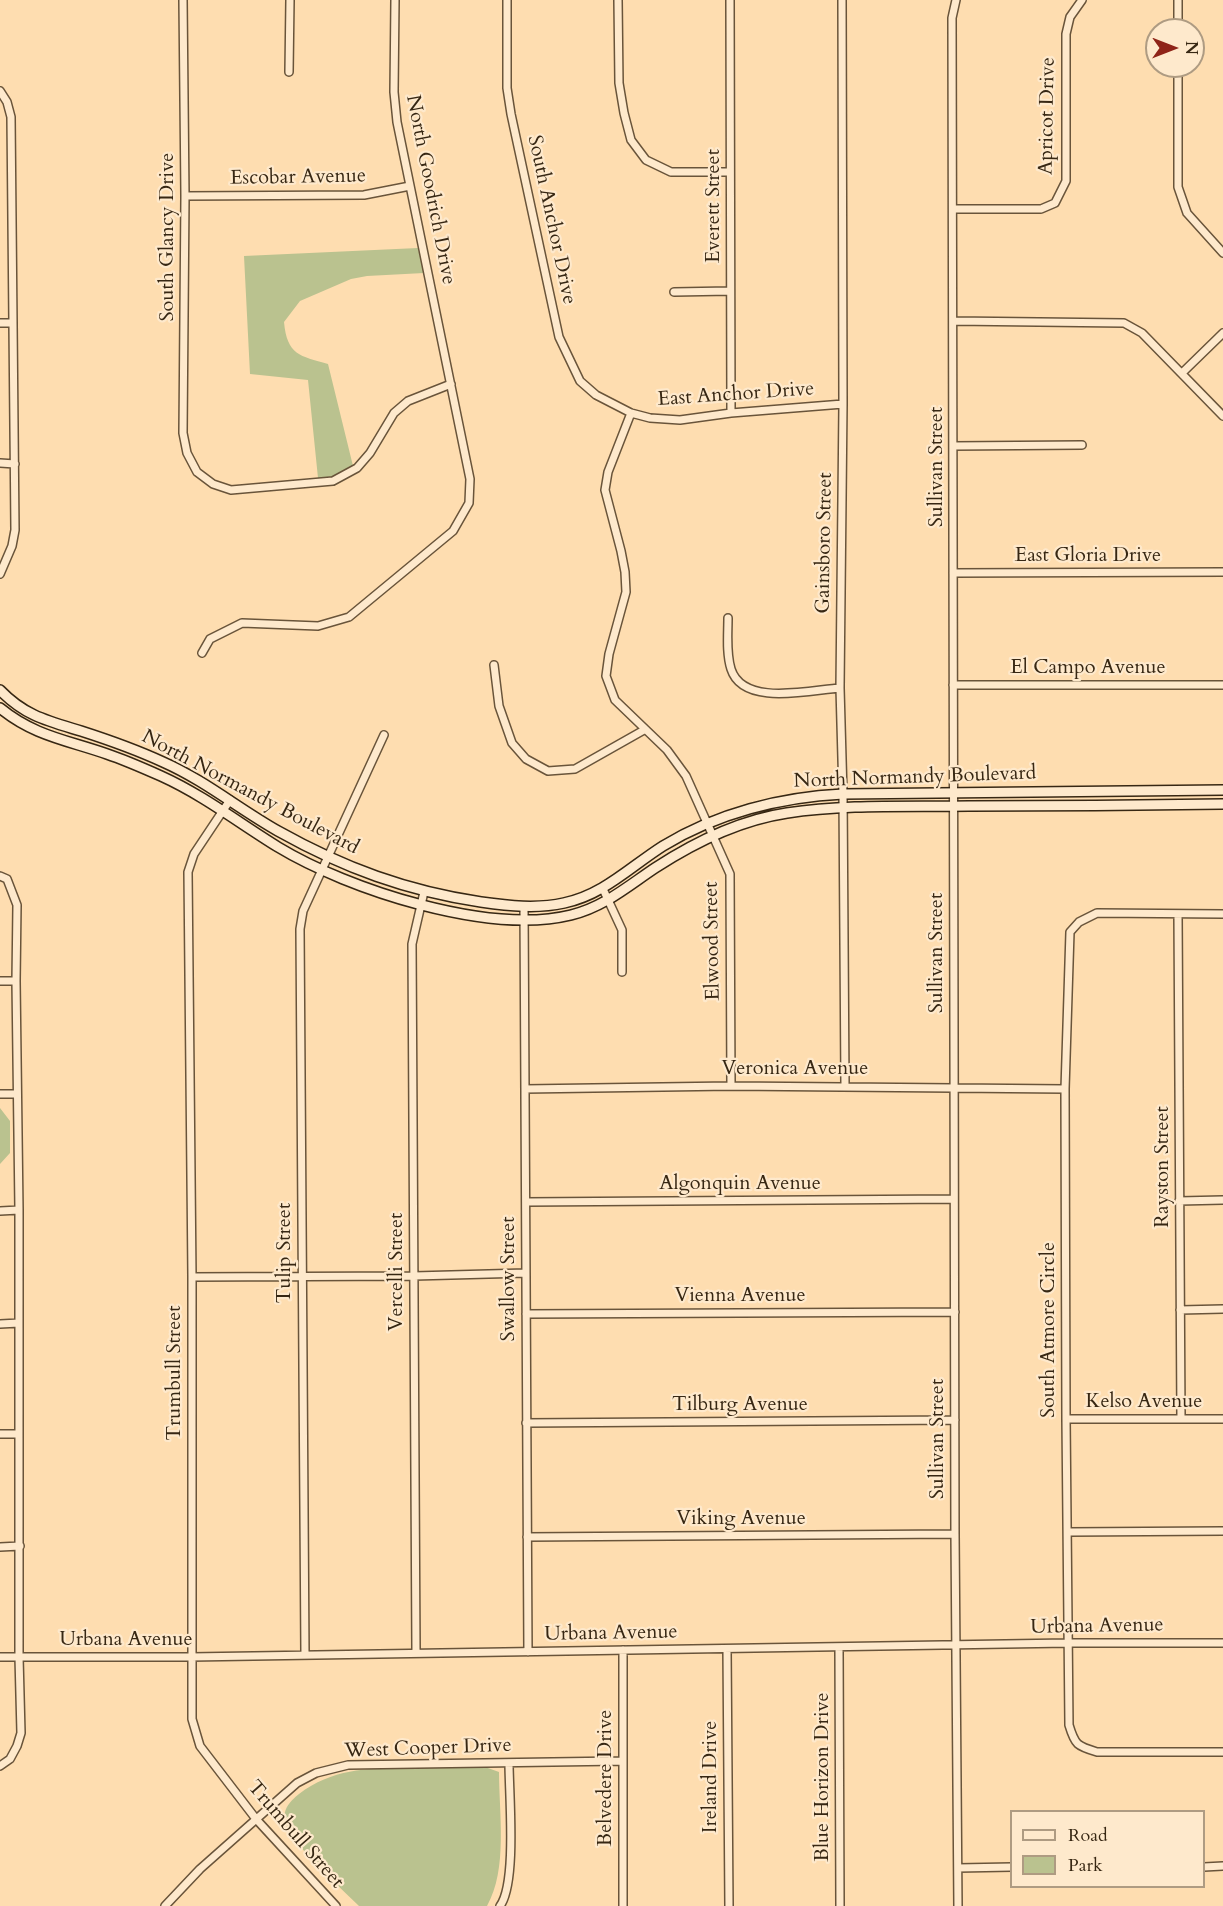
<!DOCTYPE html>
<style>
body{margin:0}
#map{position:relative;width:1223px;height:1906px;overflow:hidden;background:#feddb0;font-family:Cardo,serif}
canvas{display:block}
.legend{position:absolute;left:1010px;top:1810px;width:195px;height:78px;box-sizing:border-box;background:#fee9cc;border:2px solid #ae9b82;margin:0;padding:8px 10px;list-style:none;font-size:18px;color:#372713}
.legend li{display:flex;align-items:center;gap:12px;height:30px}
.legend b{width:30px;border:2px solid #ae9b82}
.north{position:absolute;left:1145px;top:18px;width:60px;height:60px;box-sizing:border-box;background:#fee9cc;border:2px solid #ae9b82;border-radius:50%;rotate:90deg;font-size:16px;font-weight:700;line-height:24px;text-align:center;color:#372713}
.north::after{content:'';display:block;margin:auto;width:21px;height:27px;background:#8f2418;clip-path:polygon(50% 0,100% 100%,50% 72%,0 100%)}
</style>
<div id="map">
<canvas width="1223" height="1906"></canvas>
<ul class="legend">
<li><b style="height:8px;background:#fee9cc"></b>Road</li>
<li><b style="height:16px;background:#bac28f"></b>Park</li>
</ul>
<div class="north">N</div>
</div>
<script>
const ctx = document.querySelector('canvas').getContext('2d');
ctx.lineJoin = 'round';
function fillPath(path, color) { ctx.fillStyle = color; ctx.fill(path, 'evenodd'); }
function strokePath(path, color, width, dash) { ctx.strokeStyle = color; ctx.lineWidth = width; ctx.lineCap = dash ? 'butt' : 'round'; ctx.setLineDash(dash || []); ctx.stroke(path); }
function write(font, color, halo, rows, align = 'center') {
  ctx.font = font + ' Cardo,serif'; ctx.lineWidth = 4.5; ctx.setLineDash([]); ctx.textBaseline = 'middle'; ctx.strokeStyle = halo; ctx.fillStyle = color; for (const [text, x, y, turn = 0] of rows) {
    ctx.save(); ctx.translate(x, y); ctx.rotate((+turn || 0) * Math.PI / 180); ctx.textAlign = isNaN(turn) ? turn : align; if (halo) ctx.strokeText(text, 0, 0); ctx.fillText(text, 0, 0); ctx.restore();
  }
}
const green = new Path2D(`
 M418,248L424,273L367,276L351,279L300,301L284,322C287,355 300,356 328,364L353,466L331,477L318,478L308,380L250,374L244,256Z
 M0,1108L10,1121V1153L0,1164Z
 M449,1767H485L499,1772C499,1813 508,1869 487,1906H359C342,1889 293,1845 286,1825C281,1811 289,1802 299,1794C345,1759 395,1771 449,1767Z`);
const street = new Path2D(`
 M183,0L185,196L183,433L187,453L197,472L213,484L231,490L333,481L357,468L370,453L394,413L408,401L451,384
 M507,0V88L511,114L559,337L580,381L596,395L631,413L650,418L680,420L731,413L843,404
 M618,0L619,83L624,113L631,140L646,160L671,172H730
 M730,0L731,413
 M842,0L843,404L840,688L843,794L845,1086
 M956,0L952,18L955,1534L958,1906
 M1178,30V0
 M1178,66V187L1187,213L1223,253
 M289,72L290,0
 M0,91L7,102L11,117L15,530L12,546L0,574
 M185,196L364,195L410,186
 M953,209H1041L1055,203L1066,181V34L1070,17L1082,0
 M674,292L730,291
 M953,321L1124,323L1142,333L1223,416
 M0,323H13
 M1182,373L1223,333
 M631,413L608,472L605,490L621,551L625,572L626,592L609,654L606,676L615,700L667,750L686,776L730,874L731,1086
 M953,446L1082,445
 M0,463L15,464
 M953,573L1223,572
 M728,618C728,634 726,653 731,669C743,707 810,690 840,688
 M202,653L210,639L242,623L318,626L349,617L453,531L469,503L470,479L397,122L394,92L395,0
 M494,665L499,706L512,743L526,759L548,771L575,769L644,730
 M953,685H1223
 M230,800L194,854L188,872L192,1277V1719L200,1746L256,1819L336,1906
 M0,876L7,879L17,905L16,981L19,1210V1657L21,1733L17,1746L10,1759L0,1766
 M603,889L622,930V972
 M524,907L528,1652
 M1178,914L1181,1419
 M1223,914L1097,913L1079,922L1070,932L1065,1089L1066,1419L1069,1725C1075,1745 1077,1746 1097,1752H1223
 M0,981H16
 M525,1089L731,1086L1065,1089
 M0,1094H17
 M1179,1201L1223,1200
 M526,1202L954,1199
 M0,1211L19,1210
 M192,1277L414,1276L526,1273
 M1180,1310L1223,1309
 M526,1314L955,1312
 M0,1324L19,1323
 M1066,1419H1223
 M526,1423L955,1420
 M0,1434H19
 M1069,1532L1223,1531
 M527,1537L955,1534
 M0,1547L20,1546
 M839,1648L840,1906
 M727,1649L729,1906
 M623,1650V1906
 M416,1652L412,944L424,892
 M305,1654L300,929L303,911L384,735
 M0,1657H191L1068,1643H1223
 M1204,1867L1223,1866
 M958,1868L1012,1867
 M165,1906L200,1869L297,1783L316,1773L348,1765L621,1761
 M500,1906C517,1883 509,1794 509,1763`);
const secondary = new Path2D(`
 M0,690C25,716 48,721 81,731C109,740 137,750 163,762C204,780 239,809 278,831C344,868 407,891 481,902C509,906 537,909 564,903C603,895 630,867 663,846C717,813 781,797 843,794L1223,790
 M0,708C34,736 67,740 107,754C125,760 143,768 161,776C203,795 239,823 278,847C349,890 489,935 571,915C604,907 628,886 655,868C695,842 740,820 787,813C847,804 908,807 969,806C1054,806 1138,805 1223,804`);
const streetNames = [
 ["Apricot Drive",1048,116,-89],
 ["Escobar Avenue",298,178,-1],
 ["North Goodrich Drive",430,190,79],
 ["Everett Street",714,206,-90],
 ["South Anchor Drive",551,220,78],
 ["South Glancy Drive",168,237,-90],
 ["East Anchor Drive",736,395,-4],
 ["Sullivan Street",937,467,-90],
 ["Gainsboro Street",825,543,-89],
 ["East Gloria Drive",1088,556],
 ["El Campo Avenue",1088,668],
 ["North Normandy Boulevard",915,778,-2],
 ["North Normandy Boulevard",250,793,28],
 ["Elwood Street",713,941,-91],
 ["Sullivan Street",937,953,-90],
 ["Veronica Avenue",795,1069],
 ["Rayston Street",1163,1167,-90],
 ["Algonquin Avenue",740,1184],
 ["Tulip Street",285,1253,-90],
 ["Vercelli Street",397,1272,-90],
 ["Swallow Street",509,1279,-90],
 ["Vienna Avenue",740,1296],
 ["South Atmore Circle",1049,1330,-90],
 ["Trumbull Street",175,1373,-90],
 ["Kelso Avenue",1144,1402],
 ["Tilburg Avenue",740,1405],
 ["Sullivan Street",938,1439,-90],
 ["Viking Avenue",741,1519],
 ["Urbana Avenue",1097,1627,-1],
 ["Urbana Avenue",611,1634,-1],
 ["Urbana Avenue",126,1640],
 ["West Cooper Drive",428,1749,-2],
 ["Ireland Drive",711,1777,-90],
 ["Blue Horizon Drive",823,1777,-90],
 ["Belvedere Drive",606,1778,-90],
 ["Trumbull Street",295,1835,49]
];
fillPath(green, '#bac28f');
strokePath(street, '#69543a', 10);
strokePath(secondary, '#372713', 12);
strokePath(street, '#fee9cc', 7);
strokePath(secondary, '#fee9cc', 9);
write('20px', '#372713', '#fee9cc', streetNames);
</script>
